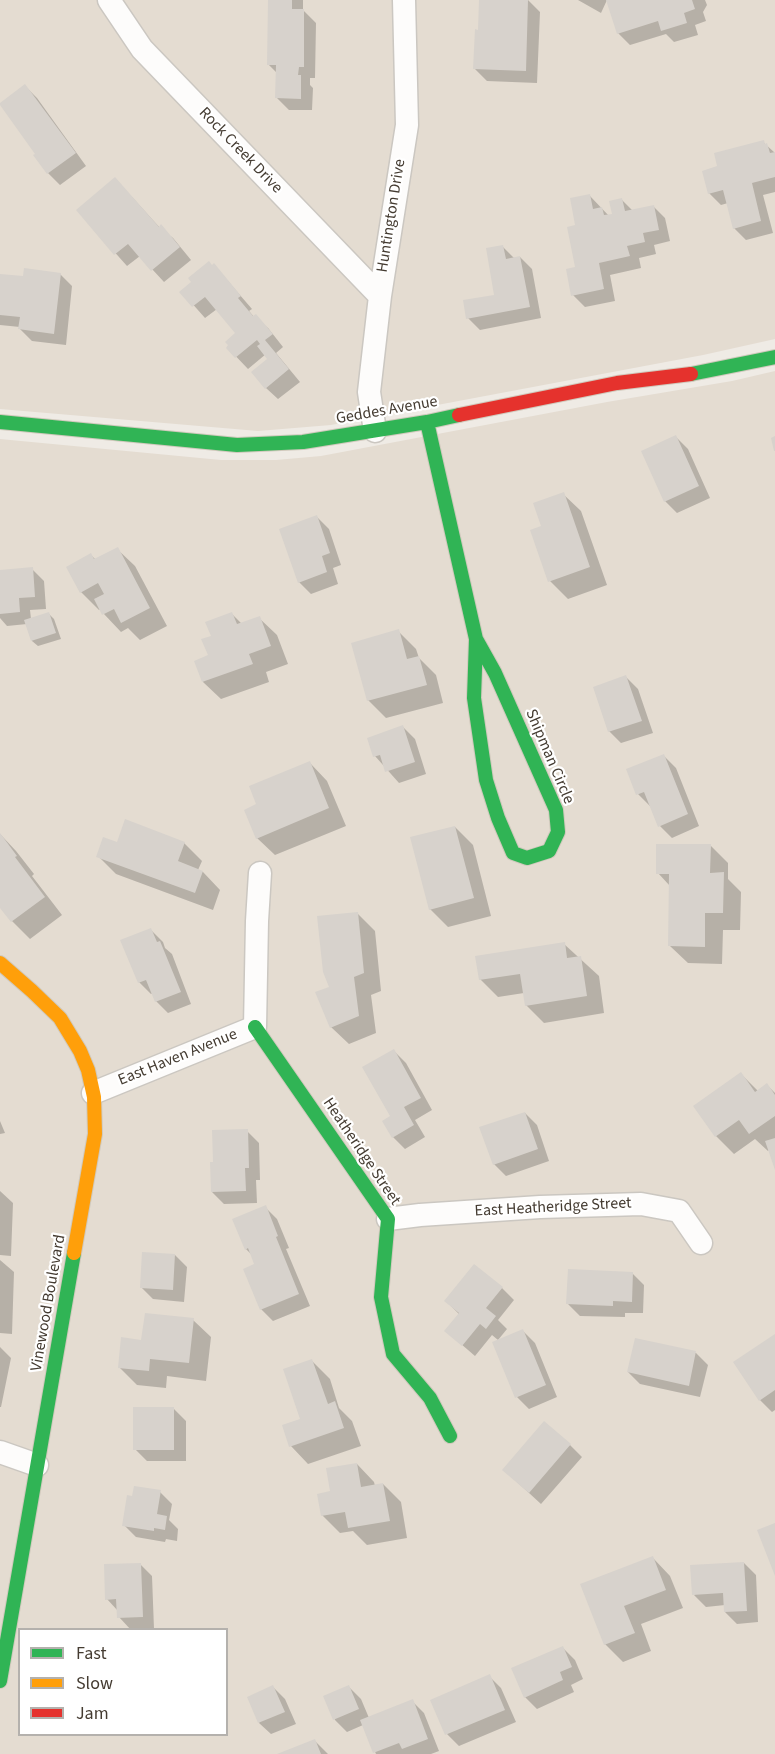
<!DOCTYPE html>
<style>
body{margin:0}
#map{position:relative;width:775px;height:1754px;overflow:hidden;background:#efebe5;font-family:"Source Sans 3",sans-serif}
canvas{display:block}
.legend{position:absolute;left:18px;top:1628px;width:210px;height:108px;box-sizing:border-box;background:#fff;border:2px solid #b4b1ad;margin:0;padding:8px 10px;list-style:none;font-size:18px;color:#443b31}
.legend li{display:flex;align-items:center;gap:12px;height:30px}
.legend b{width:30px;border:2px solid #b4b1ad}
</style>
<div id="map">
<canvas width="775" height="1754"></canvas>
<ul class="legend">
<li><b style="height:8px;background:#30b455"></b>Fast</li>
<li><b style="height:8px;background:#ff9f0a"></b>Slow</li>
<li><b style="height:8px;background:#e5322d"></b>Jam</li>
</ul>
</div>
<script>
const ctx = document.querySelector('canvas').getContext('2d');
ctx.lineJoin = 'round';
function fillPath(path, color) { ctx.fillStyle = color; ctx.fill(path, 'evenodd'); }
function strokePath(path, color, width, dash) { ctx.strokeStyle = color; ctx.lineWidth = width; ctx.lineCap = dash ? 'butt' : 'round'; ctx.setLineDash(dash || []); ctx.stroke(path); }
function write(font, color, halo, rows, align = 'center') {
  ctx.font = font + ' "Source Sans 3",sans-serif'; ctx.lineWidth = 4.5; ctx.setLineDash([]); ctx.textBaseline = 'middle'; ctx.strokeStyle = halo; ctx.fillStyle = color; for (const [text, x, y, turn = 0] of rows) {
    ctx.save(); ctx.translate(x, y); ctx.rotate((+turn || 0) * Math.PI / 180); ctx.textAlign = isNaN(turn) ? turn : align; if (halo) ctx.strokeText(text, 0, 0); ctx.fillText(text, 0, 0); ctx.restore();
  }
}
const residential = new Path2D(`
 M0,0H775V339L703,355L331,425L258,431L0,409Z
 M775,371V1754H0V439L221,460H276L321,456L607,402L732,381ZM20,1630H226V1734H20Z`);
const shadow = new Path2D(`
 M269,0H303V10L316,23L315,78H310V85L313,88L312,110H289L277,98V73L268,64Z
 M480,0H528L540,12L537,83L487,81L475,69L479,31Z
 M578,0H705L707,5L703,12L706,21L695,25L698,35L674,42L666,34L630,45L618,33L607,0L601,13Z
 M25,86L37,98L86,166L60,185L48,173L35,156L38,154Z
 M763,142L775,153V192L763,195L773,233L746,240L734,228L728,203L721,205L709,193L719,167Z
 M590,196L609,216L614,215L622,200L633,211L653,206L665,218L670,241L654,245L656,254L639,258L641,268L610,275L615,301L585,307L573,295L577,268V227Z
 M132,197L160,228L173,238L191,260L164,282L140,256L127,266L78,211Z
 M502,246L514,258L520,257L532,269L541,318L480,330L468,318L496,296Z
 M214,265L252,309L249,311L254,317L268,328L283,347L276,353L300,382L278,399L266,388L270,359L266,354L248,369L228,348L238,334L217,309L205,318L182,292Z
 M60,274L72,286L66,345L32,341L20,329V327L0,325V275L24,278Z
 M676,437L688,449L710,498L677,513L665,501Z
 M563,494L581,511L607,585L568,599L550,581L543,527Z
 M317,517L329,529L341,565L333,568L338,584L311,594L299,582Z
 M117,549L135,566L167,626L140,640L128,628L121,632L104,614L101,609L99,610L81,592L91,555L96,560Z
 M32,569L44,581L46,609L30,610L31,619L49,614L54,619L61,639L38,646L32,641L27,624L7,626L0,618V571Z
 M232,614L242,624L259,618L277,635L288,664L266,672L269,682L221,699L203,682L210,656L213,637Z
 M398,631L416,649L419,658L436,675L443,703L386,718L368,700Z
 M626,677L638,689L653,733L621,743L609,731Z
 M403,727L415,739L426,774L399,783L375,756Z
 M664,756L676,768L699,826L672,838L660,826L652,806H650L638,794Z
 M310,763L327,781L346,826L275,855L257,838L258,805Z
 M455,827L473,845L491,916L448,927L430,909Z
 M0,834L16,851L34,874L32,876L62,915L30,939L12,921L0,905Z
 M184,843L202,861L198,870L203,872L220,890L213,910L116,874L98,856L118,844Z
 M710,845L728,863V879L741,892L740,930H723L722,964L688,963L670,946V886L658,873Z
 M357,913L375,931L381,991L371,995L376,1033L349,1044L331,1027V988Z
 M151,930L163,942L165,948L172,954L191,1004L168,1013L156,1001L153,993L151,994L139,982Z
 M564,944L599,976L604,1013L544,1023L526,1005L524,993L498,997L480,979Z
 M394,1051L406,1063L432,1110L415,1120L425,1137L405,1149L393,1137L392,1117Z
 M741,1074L758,1091L767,1085L775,1093V1166L769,1150L768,1151L755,1139L734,1154L716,1136L695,1106Z
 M525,1113L537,1125L549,1161L506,1176L494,1164Z
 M0,1121L5,1133L0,1134Z
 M247,1131L259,1143L260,1180H256L257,1203L224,1204L212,1192Z
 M0,1191L13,1203L11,1256L0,1255Z
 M265,1207L277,1219L289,1248L286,1249L310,1306L273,1321L261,1309L256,1265L252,1255L246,1249Z
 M175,1255L187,1267L184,1302L153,1299L141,1287Z
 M0,1260L14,1272L12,1334L0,1333Z
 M475,1266L502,1288L514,1300L498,1320L507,1329L498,1340L492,1335L475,1356L446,1331L460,1315L446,1301Z
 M632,1273L644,1285L643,1313H625V1317L580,1316L568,1304Z
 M193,1320L211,1337L206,1381L167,1376L166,1388L137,1385L119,1367Z
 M523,1331L535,1343L557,1397L529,1409L517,1397Z
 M775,1335V1410L772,1412L760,1400Z
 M636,1340L696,1353L708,1365L700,1397L640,1384L628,1372Z
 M0,1347L11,1358L1,1407H0Z
 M312,1361L330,1379L339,1408L352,1421L361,1446L308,1464L291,1446L302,1420Z
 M174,1409L186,1421V1461H147L135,1449Z
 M570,1445L582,1457L541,1504L504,1470Z
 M357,1464L374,1482L375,1486L383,1484L401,1502L407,1538L367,1545L353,1531L340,1533L322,1515L332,1493Z
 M160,1492L172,1504L169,1520L178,1529L177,1541L166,1539L165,1542L136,1537L124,1525Z
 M653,1558L670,1576L683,1608L641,1624L651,1651L623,1662L605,1644L582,1585Z
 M744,1563L756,1575L758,1622L737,1624L725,1612V1605L706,1607L694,1595Z
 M140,1564L152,1576L154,1629L131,1630L119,1617L118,1611L107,1599Z
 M563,1648L575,1660L583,1679L571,1685L574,1692L537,1709L525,1697Z
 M489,1676L501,1688L516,1722L459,1746L447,1734L432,1700Z
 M273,1687L285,1699L296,1724L271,1734L259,1723Z
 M349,1687L361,1699L369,1718L412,1701L424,1713L439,1751L431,1754H376L363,1725L347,1732L335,1720L325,1696Z
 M315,1741L328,1754H280Z`);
const building = new Path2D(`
 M268,0H292V9H304V67H299L298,75H301V99L275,98L276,65H267Z
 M479,0H528L526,71L473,69L475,29L478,30Z
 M606,0H692L695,9L684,13L687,23L661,31L658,21L617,34Z
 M25,84L76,153L47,174L33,155L35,154L0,105V103Z
 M764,140L765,144L767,143L770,153L775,152V177L752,183L761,221L733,229L723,190L708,194L702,171L717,166L714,153Z
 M115,177L159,227L161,224L180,247L151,271L128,244L114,255L76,210Z
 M590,194L593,209L602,207L604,215L612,214L609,201L622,198L625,211L654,205L659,230L643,233L645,242L627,246L630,256L599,263L604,289L571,296L566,269L575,267L567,227L575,225L570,198Z
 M503,245L506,259L520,256L530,307L466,319L463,300L494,295L486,248Z
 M209,261L212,265L214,263L241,296L238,298L253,316L256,314L273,334L265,340L289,369L265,389L251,372L267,359L257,346L260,344L257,340L235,358L226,348L228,345L225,342L235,333L205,297L192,307L179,292L191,282L188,278Z
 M24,268L61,273L54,334L18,329L20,317L0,315V274L23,276Z
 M676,435L699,486L664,502L641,451Z
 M775,436V451H774L771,438Z
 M564,492L590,567L548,582L530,530L541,526L533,503Z
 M317,515L330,553L322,556L327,572L298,583L279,529Z
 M118,547L150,608L121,623L114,609L102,615L94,599L104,594L98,583L80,593L66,567L91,553L94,559Z
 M33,567L35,597L19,598L20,612L0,614V570Z
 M49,612L56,633L31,641L24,620Z
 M232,612L237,624L260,616L271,646L249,654L253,664L202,682L194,661L208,655L201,639L211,636L205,622Z
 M399,629L407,659L419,656L427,685L367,701L351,643Z
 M626,675L642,721L608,732L593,687Z
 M403,725L415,762L385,772L380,755L373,757L367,738Z
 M664,754L688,814L658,827L644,792L636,795L626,769Z
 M310,761L329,808L256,839L244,810L256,804L249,786Z
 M125,819L185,842L178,861L203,871L195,893L96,857L103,837L117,842Z
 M455,826L474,898L429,910L410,837Z
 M0,833L17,856L15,857L45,897L11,922L0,908Z
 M656,844H711L710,873L724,872L723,913H705V947L668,946L669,874H656Z
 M358,912L364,973L354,977L359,1016L330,1028L315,992L329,987L323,972L317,916Z
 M151,928L157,942L160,941L181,992L155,1002L146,980L138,983L120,940Z
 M565,942L567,958L581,956L587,996L525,1006L520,974L479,980L475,956Z
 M394,1049L421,1098L404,1107L414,1125L392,1138L382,1121L390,1116L362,1067Z
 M741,1072L755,1092L767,1083L775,1095V1116L749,1134L739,1120L715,1137L693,1106Z
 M525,1112L538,1149L493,1165L479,1127Z
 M248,1129L249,1168H245L246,1191L211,1192L210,1162H213L212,1130Z
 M775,1138V1170L765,1141Z
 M266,1205L278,1236L276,1237L299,1294L260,1310L243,1269L254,1264L248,1248L245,1250L232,1219Z
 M142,1252L175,1254L173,1290L140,1288Z
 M474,1264L503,1287L486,1308L496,1316L486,1329L480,1324L462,1346L444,1331L459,1313L444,1301Z
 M568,1269L633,1272L632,1302L613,1301V1306L566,1304Z
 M145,1313L194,1318L189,1363L150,1359L149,1371L118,1368L121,1337L141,1340Z
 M523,1329L546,1385L515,1398L492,1342Z
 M775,1334V1390L759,1401L733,1362Z
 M635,1338L696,1351L689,1386L627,1372Z
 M312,1359L328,1404L335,1401L344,1428L289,1447L282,1425L300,1419L283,1369Z
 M133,1407H174V1450H133Z
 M544,1421L571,1444L529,1493L502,1470Z
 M357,1463L361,1487L383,1483L390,1521L348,1528L345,1512L321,1516L317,1494L330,1491L326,1468Z
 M134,1486L161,1490L157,1514L167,1516L165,1530L154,1528V1531L122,1526L127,1495L132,1496Z
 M775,1523V1576L757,1530Z
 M653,1556L666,1590L624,1606L635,1633L604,1645L580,1584Z
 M744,1562L747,1611L724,1612L723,1593L692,1595L690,1565Z
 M141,1563L143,1617L117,1618L116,1599L105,1600L104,1564Z
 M563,1646L572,1667L560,1672L563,1680L524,1698L511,1668Z
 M490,1674L505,1710L445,1735L430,1700Z
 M273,1685L285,1712L258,1723L247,1697Z
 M349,1685L359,1709L333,1720L323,1696Z
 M413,1699L428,1739L402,1749L399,1743L373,1753L360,1720Z
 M315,1739L321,1754H277Z`);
const street = new Path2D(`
 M109,0L142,49L380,296
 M375,431L369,392L380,296L407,125L404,0
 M93,1093L255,1027L257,921L260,873
 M388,1219L420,1215L540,1207L641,1204L679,1211L701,1243
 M0,1452L37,1465`);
const fast = new Path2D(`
 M691,374L775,357
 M0,422L237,445L303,442L427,422L459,415
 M427,422L476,639L474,698L486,780L498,818L513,853L527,858L549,851L558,832L556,810L495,673L476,639
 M255,1027L388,1219L381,1297L393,1354L430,1398L450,1436
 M0,1681L74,1253`);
const slow = new Path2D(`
 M0,963L32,991L60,1018L80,1051L88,1070L94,1097L95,1134L74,1253`);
const jam = new Path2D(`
 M459,415L617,383L691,374`);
const streetNames = [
 ["Rock Creek Drive",240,151,46],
 ["Huntington Drive",392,216,-81],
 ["Geddes Avenue",387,411,-10],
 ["Shipman Circle",549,757,67],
 ["East Haven Avenue",178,1058,-22],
 ["Heatheridge Street",361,1152,56],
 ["East Heatheridge Street",553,1208,-3],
 ["Vinewood Boulevard",49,1303,-80]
];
fillPath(residential, '#e4dcd1');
fillPath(shadow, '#0003');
fillPath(building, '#d7d2cc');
strokePath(street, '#cbc7c1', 25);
strokePath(fast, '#d0c9bc', 16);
strokePath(slow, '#d0c9bc', 16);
strokePath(jam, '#d0c9bc', 16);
strokePath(street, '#fdfcfb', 22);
strokePath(fast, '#30b455', 14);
strokePath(slow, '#ff9f0a', 14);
strokePath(jam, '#e5322d', 14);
write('16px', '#443b31', '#fff', streetNames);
</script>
